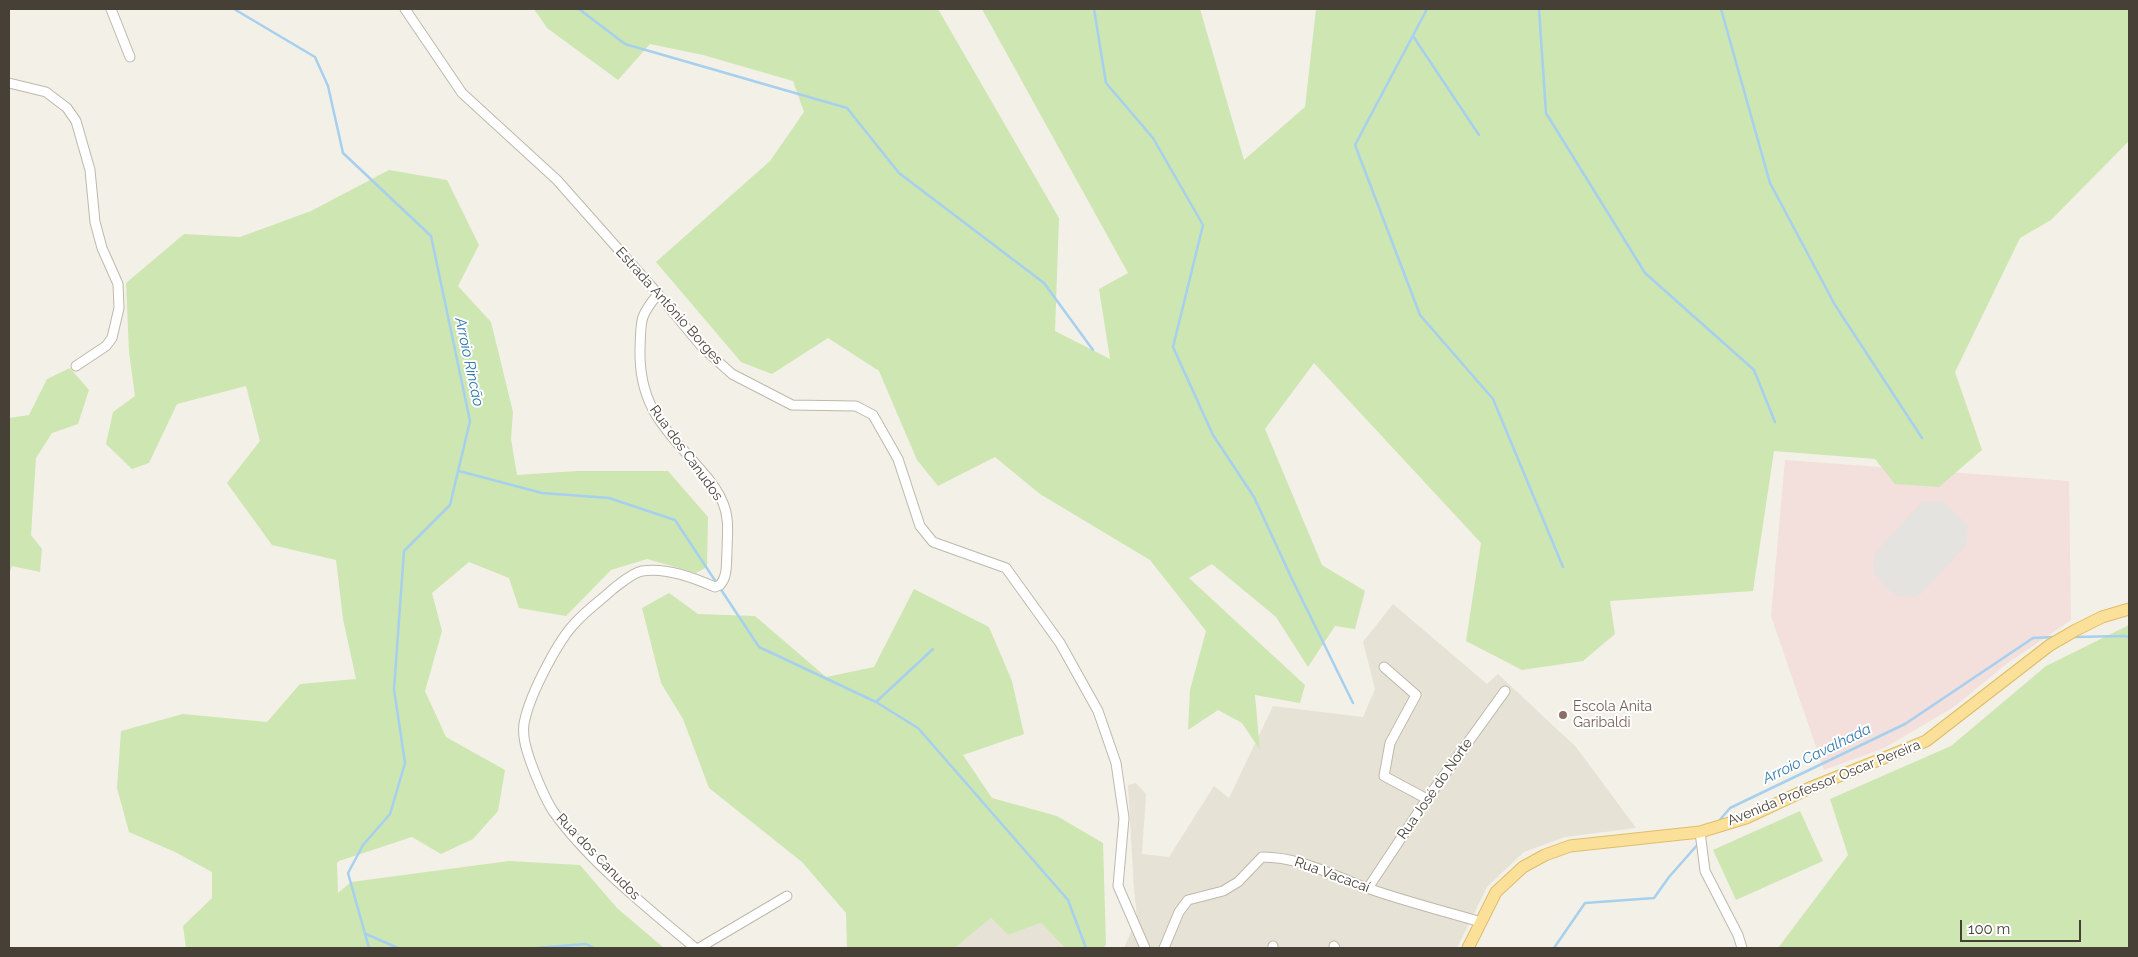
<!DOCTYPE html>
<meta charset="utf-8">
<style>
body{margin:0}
#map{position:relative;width:2138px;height:957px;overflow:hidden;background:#f3f0e8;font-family:Raleway,sans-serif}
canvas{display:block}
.frame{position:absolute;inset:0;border:10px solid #474037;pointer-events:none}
.scale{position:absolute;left:1960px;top:920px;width:121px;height:22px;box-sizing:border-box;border:2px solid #474037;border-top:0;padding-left:6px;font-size:15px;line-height:18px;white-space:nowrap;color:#474037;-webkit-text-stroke:4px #fff;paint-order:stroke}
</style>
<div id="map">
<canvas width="2138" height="957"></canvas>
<div class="frame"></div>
<div class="scale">100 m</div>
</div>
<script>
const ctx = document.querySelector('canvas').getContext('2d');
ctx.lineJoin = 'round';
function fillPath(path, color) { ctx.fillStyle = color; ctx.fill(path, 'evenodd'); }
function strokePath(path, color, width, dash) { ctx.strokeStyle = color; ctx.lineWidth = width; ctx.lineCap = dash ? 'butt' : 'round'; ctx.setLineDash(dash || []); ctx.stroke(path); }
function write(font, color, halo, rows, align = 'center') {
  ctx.font = font + ' Raleway,sans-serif'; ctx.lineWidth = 4; ctx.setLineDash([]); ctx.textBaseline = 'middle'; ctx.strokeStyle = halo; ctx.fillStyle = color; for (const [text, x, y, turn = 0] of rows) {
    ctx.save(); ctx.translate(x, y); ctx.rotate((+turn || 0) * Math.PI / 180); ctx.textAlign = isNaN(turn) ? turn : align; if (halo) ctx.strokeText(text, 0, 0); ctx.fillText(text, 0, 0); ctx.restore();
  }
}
const residential = new Path2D(`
 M1393,604L1487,684L1498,674L1576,747L1636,828L1565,837L1524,852L1487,887L1457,948H1124L1137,918L1134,889L1128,785L1136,783L1146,794L1142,854L1169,857L1214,786L1229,798L1273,706L1363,717L1375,689L1363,642Z
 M991,918L1008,935L1041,923L1065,948H955Z`);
const medical = new Path2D(`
 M1785,460L2069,481L2071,620L2005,665L1954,707L1884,748L1824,770L1771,616Z`);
const green = new Path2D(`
 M534,9H938L1059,218L1055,331L1110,359L1099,289L1128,273L982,9H1200L1244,160L1305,107L1316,9H2129V141L2051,220L2020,238L1955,372L1982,450L1939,487L1895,484L1875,459L1774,451L1753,591L1610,601L1615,634L1583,661L1522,670L1466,641L1481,543L1314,363L1265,429L1322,565L1365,591L1355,629L1335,626L1308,667L1276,617L1212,564L1189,578L1305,685L1300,703L1255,695L1260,750L1242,723L1218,710L1188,730L1190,690L1206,631L1150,560L1040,494L995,457L938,486L917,460L879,371L828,338L772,374L741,362L656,262L770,161L804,112L793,81L703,55L650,44L618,80L547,28Z
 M389,170L447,180L479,245L458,286L491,322L513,412L511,439L517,475L577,471H668L708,517L707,567L696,573L647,559L611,570L566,616L519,608L509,578L469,562L432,593L442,631L425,691L446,737L505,770L498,811L473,839L441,854L412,837L339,861L337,863L338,893L351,882L509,861L580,865L617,908L664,948H186L183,926L212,898V872L175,852L129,832L117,788L121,731L183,714L267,722L300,684L356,679L343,619L336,560L272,545L227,483L260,441L246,386L177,404L149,463L132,469L106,444L113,412L135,396L129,352L126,283L184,234L240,237L311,211Z
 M70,368L89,390L78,424L52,433L36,458L31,535L42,549L40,572L12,566L9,575V418L29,415L47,379Z
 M914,589L989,627L1012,681L1024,734L963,755L992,798L1057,816L1103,843L1106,945L1103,948H1065L1041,923L1008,935L991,918L955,948H847L846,913L802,862L709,788L683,719L661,683L642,608L669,593L698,614L755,616L826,677L874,667Z
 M2129,625V948H1778L1848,855L1830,799L1951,746L2046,666Z
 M1800,811L1823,861L1736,900L1713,850Z`);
const parking = new Path2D(`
 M1942,501L1968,525L1966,545L1922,593L1916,597L1898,596L1888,589L1876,575L1873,563L1876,552L1922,502Z`);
const stream = new Path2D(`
 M234,9L315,57L328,86L343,153L431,236L470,421L450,505L404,551L394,689L405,763L390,814L363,845L348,873L369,948
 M579,9L625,44L847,108L899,173L1044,283L1093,350
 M1094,9L1106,83L1153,138L1203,225L1173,347L1213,435L1254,497L1291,577L1353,703
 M1427,9L1355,145L1420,315L1493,399L1563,567
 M1539,9L1546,113L1645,273L1754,370L1775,422
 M1721,9L1770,183L1835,305L1922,438
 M1413,36L1479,135
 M459,471L542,493L609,498L675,520L759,647L876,702L918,728L1068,900L1086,948
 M2074,637L2124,636L2129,637
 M876,702L933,649
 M1718,822L1730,808L1905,724L2033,638L2053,637
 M366,934L398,948
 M536,948L586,944L594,948
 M1554,948L1585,903L1654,898L1669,877L1699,843`);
const minor = new Path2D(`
 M111,9L130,57
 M405,9L462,93L557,180L658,294L703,348L732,374L792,405L856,406L873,415L898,459L920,526L933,542L1006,568L1060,643L1098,711L1116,763L1124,818L1118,886L1145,948
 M9,83L46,92L67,108L76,121L90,170L95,222L102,248L118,284L119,308L112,338L106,346L76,366
 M658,294C639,317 641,320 640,350C639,407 665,428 700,469C709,479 718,490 723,503C730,519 727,536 727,552C726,564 728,576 720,585L715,587C694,578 666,567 642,571C632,573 621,583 613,589C601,600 587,610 576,622C558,640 531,693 525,719C521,733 526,749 531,763C537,779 544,797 553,811C588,861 649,909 695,948
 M1384,667L1416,695L1390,743L1384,776L1427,799
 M1700,832L1705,871L1738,935L1742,948
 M1368,888L1427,799L1505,691
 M1273,946V948
 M1334,946L1335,948
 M699,948L787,896
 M1164,948L1179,912L1188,900L1223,891L1238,882L1262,857C1301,857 1331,875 1367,888C1404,901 1443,911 1481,922`);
const major = new Path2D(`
 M1468,948L1496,892L1523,867L1545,855L1570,846L1700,832L1746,818L1812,787L1926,741L2050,645L2076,630L2102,617L2129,609`);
const markers = [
 [1563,715,5,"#8d6e63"]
];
const streetNames = [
 ["Estrada Antônio Borges",669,306,48],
 ["Rua dos Canudos",686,453,54],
 ["Avenida Professor Oscar Pereira",1824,783,-22],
 ["Rua José do Norte",1435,789,-55],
 ["Rua dos Canudos",598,857,46],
 ["Rua Vacacaí",1332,875,20]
];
const educationNames = [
 ["Escola Anita",1573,707],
 ["Garibaldi",1573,723]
];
const waterNames = [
 ["Arroio Rincão",469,362,78],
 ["Arroio Cavalhada",1817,754,-26]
];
fillPath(residential, '#e7e2d6');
fillPath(medical, '#f3dfdc');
fillPath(green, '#cee6b2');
fillPath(parking, '#e5e3e0');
strokePath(stream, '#a6d0ee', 2.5);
strokePath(minor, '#bfb8ab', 11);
strokePath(major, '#e0bd69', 13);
strokePath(minor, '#fff', 9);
strokePath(major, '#fbe09a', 11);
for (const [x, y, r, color] of markers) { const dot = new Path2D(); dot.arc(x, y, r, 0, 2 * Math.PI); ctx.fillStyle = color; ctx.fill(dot); strokePath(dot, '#fff', 2); }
write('14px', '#474037', '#fff', streetNames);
write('14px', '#785e54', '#fff', educationNames, 'left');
write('italic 15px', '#337aaf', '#fff', waterNames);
</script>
